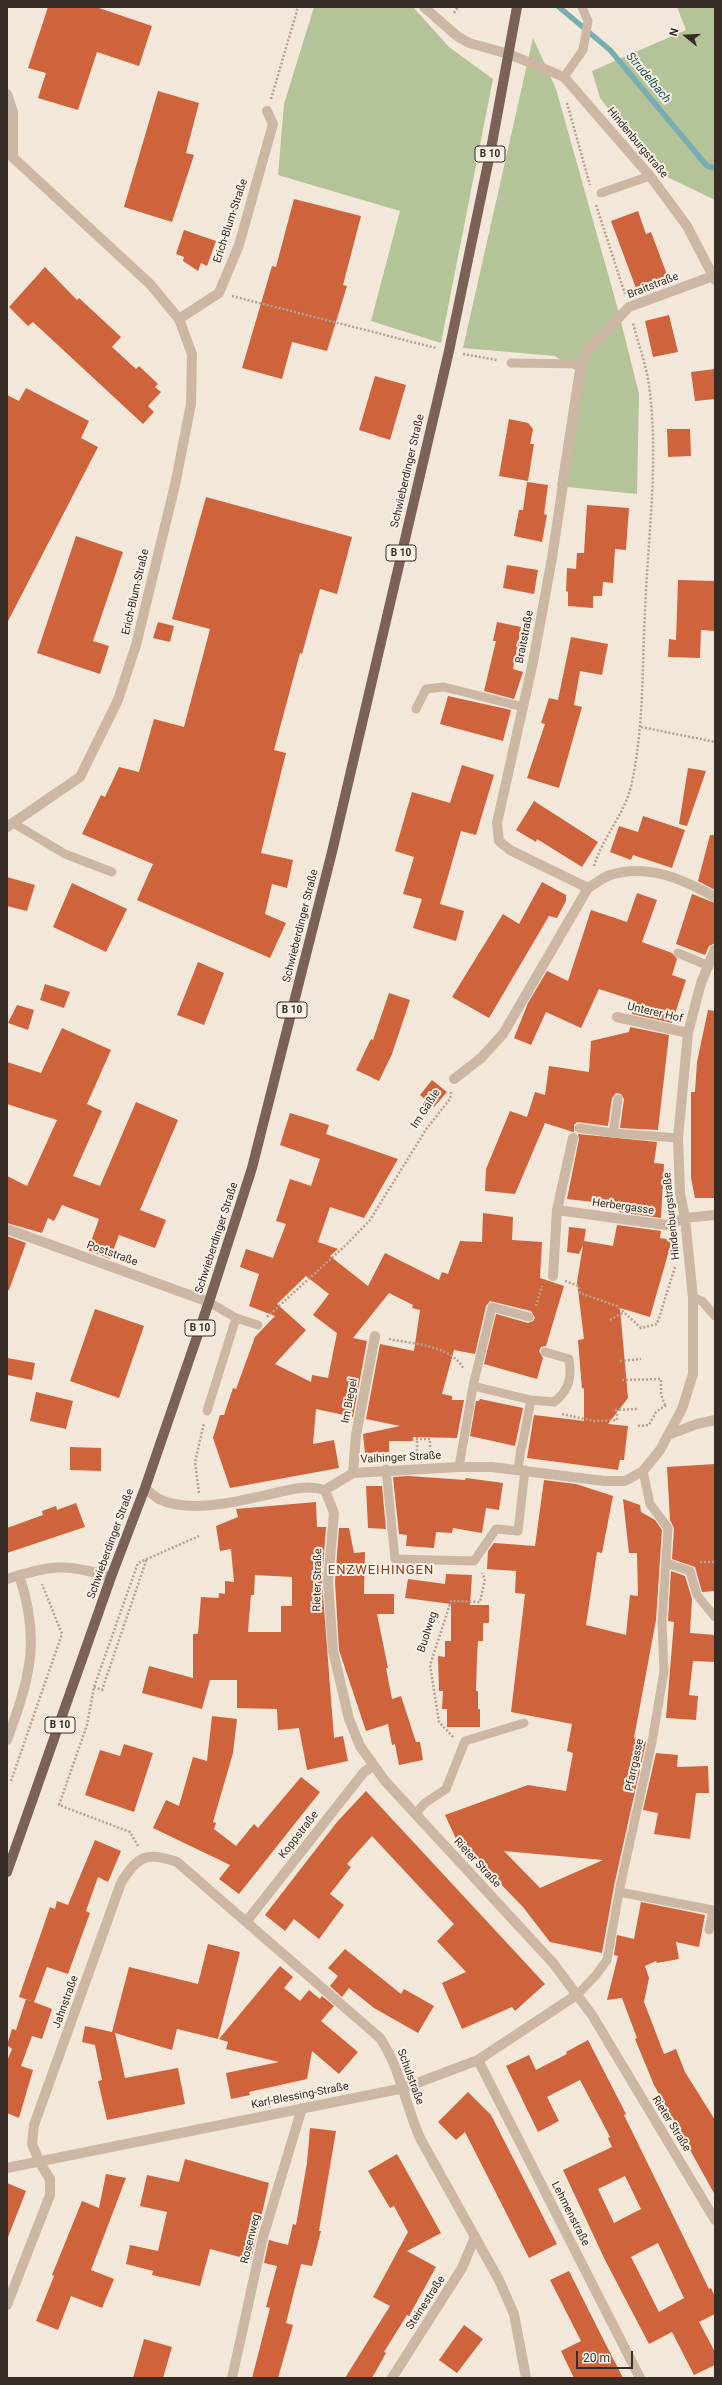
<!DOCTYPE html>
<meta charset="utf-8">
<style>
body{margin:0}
#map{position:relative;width:722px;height:2385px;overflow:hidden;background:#f3e7d9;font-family:Roboto,sans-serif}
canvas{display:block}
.frame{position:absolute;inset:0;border:8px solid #372c26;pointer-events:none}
.north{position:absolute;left:666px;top:16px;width:40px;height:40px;-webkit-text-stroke:3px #faf1e6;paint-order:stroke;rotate:288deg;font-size:11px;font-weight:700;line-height:16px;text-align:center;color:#372c26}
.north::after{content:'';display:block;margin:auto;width:14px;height:18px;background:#372c26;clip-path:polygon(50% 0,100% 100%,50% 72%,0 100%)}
.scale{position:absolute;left:576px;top:2351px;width:57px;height:18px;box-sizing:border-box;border:2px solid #372c26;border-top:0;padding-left:5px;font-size:12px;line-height:14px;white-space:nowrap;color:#372c26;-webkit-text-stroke:3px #faf1e6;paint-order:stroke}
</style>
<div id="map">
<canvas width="722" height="2385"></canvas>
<div class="frame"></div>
<div class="north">N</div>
<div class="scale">20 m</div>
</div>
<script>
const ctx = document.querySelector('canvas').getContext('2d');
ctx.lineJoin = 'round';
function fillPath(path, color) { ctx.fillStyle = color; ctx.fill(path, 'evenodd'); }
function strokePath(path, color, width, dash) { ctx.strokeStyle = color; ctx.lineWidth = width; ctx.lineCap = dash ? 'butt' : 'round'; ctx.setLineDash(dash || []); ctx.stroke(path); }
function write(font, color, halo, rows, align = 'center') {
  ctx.font = font + ' Roboto,sans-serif'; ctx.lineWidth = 4; ctx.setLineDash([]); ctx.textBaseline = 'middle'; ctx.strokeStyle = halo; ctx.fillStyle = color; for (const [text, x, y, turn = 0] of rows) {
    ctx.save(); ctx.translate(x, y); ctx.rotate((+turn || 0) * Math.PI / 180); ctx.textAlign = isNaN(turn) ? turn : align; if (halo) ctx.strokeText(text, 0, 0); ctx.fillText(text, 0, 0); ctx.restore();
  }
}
const green = new Path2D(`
 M314,7H413L449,47L493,79L441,343L371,321L400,211L278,175L284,104Z
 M677,7H715V200L659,173L600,98L592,71L686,30Z
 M533,38L556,89L617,306L639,394L637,494L557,486L575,370L555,356L463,348Z`);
const stream = new Path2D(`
 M559,7L610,50L707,166L715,168`);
const building = new Path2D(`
 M48,7H96L152,26L139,66L97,52L78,110L38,98L46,73L28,68Z
 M158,91L199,103L186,153L194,155L172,222L124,207Z
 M294,199L361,216L343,285L347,286L327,351L292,342L282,379L242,368L272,266L276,267Z
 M638,211L646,234L651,232L669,280L637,291L611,221Z
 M184,230L216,241L207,266L201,263L198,271L183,261L184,257L176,254Z
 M45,267L77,300L79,298L121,337L112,347L136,369L139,366L158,384L155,387L161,392L148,406L154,412L143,424L33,322L28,326L9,307Z
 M669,315L678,352L653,357L645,321Z
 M715,369V399L695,401L691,372Z
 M375,376L406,385L390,440L359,430Z
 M26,388L89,421L81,438L98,447L7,623V395L19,401Z
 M509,419L528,423L533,429L530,444H534L528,481L499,476Z
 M667,429H690L691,456L668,457Z
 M527,482L548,485L544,514L547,515L542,542L514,536L519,510H523Z
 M206,497L352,537L337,594L320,589L302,654L300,653L274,750L286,753L261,853L293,860L287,888L272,884L265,914L286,923L270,958L137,900L153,864L82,834L101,795L105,797L119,767L139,772L154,719L184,727L210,629L172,619Z
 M587,505L629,508L626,550L615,549L613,583L603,582L602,596H593V608L568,606V592L566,591L567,568L576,569L577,553H584Z
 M76,536L123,552L93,641L109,646L100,674L37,653Z
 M507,565L538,570L534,594L503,588Z
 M678,580L715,581V631L701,630L700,658L668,657L669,639L676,640Z
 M158,622L174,626L170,642L153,638Z
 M497,622L521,627L513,669L523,672L514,699L484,691L496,641H493Z
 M571,637L608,644L602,675L580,671L574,705L582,707L559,788L527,778L545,724L541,723L549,698L558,700Z
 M448,696L511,710L503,741L440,724Z
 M462,765L494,775L476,835L461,831L440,904L464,911L456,941L413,928L422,899L403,894L414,857L395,851L412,792L450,803Z
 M688,768L706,771L687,826L679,824Z
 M534,801L598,842L582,867L537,839L536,842L516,830Z
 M643,816L685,830L672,868L633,855L631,860L610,852L619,826L638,832Z
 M710,835H715V890L698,881Z
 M7,877L35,885L27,911L7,906Z
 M542,882L566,895V901L557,918L549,916L489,1018L452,997L503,914L519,924Z
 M72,883L127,909L106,952L53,927Z
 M637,893L657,900L642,942L672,953L677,959L672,975L686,980L672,1023L632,1014L633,1008L630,1007L633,1000L599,989L581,1028L546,1012L531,1045L514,1038L528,1003L547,971L568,981L591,910L627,922Z
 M692,894L715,903V943L709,946L705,955L676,944Z
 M198,962L224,973L204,1025L177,1015Z
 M45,984L70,992L64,1008L40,1000Z
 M389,993L410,1000L392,1054L379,1081L356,1070L371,1039L373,1040Z
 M17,1005L34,1010L28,1030L8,1023Z
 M708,1010L715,1011V1198H695L691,1178V1092H695L697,1062Z
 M630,1027L669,1035L658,1130L620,1128L624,1099L621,1094L616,1093L612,1098L608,1126L577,1122L574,1125V1132H573L545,1123L515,1194L485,1191L486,1169L510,1111L527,1117L535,1092L545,1095L549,1066L589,1072L591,1041L629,1032Z
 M62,1028L111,1050L87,1104L102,1111L73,1176L100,1186L136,1102L178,1120L140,1210L166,1220L155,1248L119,1235L110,1259L88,1250L99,1219L62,1205L54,1221L48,1218L42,1233L7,1223V1176L27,1186L57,1120L7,1104V1062L41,1073Z
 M432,1080L447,1092L434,1107L420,1095Z
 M290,1113L329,1125L326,1134L398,1159L364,1218L330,1207L318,1242L338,1249L330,1256L368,1286L385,1253L439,1280L442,1272L448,1274L460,1241L482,1242L483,1213L513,1217L512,1240L542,1242L540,1278L564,1286L546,1346L541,1347L539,1351L543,1358L537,1379L484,1364L496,1314L528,1323L533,1321L535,1318L531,1311L490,1301L486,1306L475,1354L454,1350L442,1394L452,1396V1400H464L457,1438L413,1437V1441H389V1452L365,1453L363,1434L400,1426L366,1419L380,1344L414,1351L420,1310L412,1308L413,1305L389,1293L353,1338L367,1341L353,1417L316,1409L313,1444L334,1440L339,1468L230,1488L213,1438L220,1415H224L233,1388L236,1389L255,1337L275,1316L249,1306L259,1274L240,1267L246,1249L273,1258L286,1224L276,1221L290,1179L311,1186L320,1159L280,1145ZM306,1276L329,1294L313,1315L337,1333L328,1378L312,1375L311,1382L275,1364L306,1330L277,1304Z
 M578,1134L657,1142L654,1163L664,1164L661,1218L619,1212L620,1205L567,1199L579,1139Z
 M617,1225L661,1231L660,1238L672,1240L650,1317L620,1308L628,1398L608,1424L628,1426L624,1460H620L618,1470L527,1458L534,1415L584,1421V1388L582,1389L578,1340L584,1339L577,1282L583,1245L579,1254L567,1252L569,1227L586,1229L584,1241L613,1246Z
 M7,1236L26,1243L9,1290H7Z
 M95,1309L144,1326L119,1398L70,1381Z
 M7,1358L35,1363L32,1380L7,1375Z
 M36,1392L73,1401L66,1429L30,1421Z
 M480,1399L523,1408L515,1446L470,1436L476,1401H479Z
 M70,1447L101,1448V1471L70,1470Z
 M715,1464V1591L702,1592L695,1567L672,1559L674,1528L670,1520L667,1467Z
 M408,1476L465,1480L466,1478L503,1483L499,1510L486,1508L482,1533L453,1528L452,1533L436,1532L434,1548L406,1546L407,1535L399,1534L393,1477Z
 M544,1480L576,1484L613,1496L602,1553L597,1552L586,1625L626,1635L630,1595L638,1596L637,1553H629L623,1499L640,1505L641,1512L655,1520L662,1530L656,1620L634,1738L646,1742L614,1886L602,1953L550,1942L523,1907L460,1842L458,1843L445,1815L528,1785L566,1791L573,1753L567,1751L572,1724L511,1712L525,1594L515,1593L516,1571L487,1569L488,1551L494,1543L535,1546ZM504,1851L603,1860L540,1888Z
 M366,1486H382L386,1529L368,1528Z
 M316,1502L317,1527H326L322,1582L334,1738L343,1736L348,1761L307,1770L299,1728L278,1730L277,1709L237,1708V1680H210L202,1709L142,1693L149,1666L193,1678V1634H198L201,1597L219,1598V1593L225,1594V1581L234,1582L231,1549L220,1551L216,1526L238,1517L236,1509ZM255,1575L292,1577V1606H281V1632H248L251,1595H254Z
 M76,1503L85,1527L7,1553V1528L43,1515L42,1511L56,1506L57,1510Z
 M339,1528H349L354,1553L365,1552L364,1594H394V1614H377L388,1668H386L392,1699L401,1696L416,1742H420L423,1760L399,1765L395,1744L392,1745L388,1724L366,1731L339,1650L335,1582Z
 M671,1571L685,1576L692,1599L690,1633L715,1635V1662L693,1661L689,1695L698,1696L696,1720L666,1718L674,1622L668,1621Z
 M446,1574L472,1575L470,1605H489V1623H483V1641H478L477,1657L476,1691H478V1709H480V1727H447V1709H442L443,1691H439L438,1656L445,1657V1641H451V1604L405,1598L408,1579L445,1584Z
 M212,1716L237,1719L233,1753L213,1822L216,1823L214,1829L236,1846L254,1824L258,1828L301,1777L320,1792L239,1894L219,1879L230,1865L153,1828L166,1800L179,1806L193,1757L207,1761Z
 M124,1744L153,1753L134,1812L85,1795L100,1750L120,1756Z
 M656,1753L678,1755L677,1767L708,1766L709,1793H696L690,1839L654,1834L658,1813L643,1810Z
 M366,1791L545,1984L515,2011L512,2007L462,2029L442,1983L466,1972L437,1941L454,1924L372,1836L347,1864L351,1867L330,1894L344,1905L319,1939L294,1919L285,1931L265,1915L337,1822Z
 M95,1840L121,1851L108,1882L98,1877L86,1911L90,1913L68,1974L47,1967L34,2002L19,1997L50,1907L55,1909L57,1901L68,1905Z
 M641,1902L705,1915L699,1947L676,1942L679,1959L657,1963L656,1961L645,1966L649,1978L644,2002L664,2054L676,2049L685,2072L715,2120V2195L654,2085L635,2039L637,2038L622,1998L607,2000L618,1956L614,1955L617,1935L634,1939Z
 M208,1944L240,1952L218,2039L177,2029L172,2050L115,2033L125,2078L178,2068L185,2104L107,2120L98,2081L102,2080L95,2045L82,2042L85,2026L112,2032L129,1967L198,1984Z
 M345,1949L401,1994L404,1989L434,2006L418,2033L374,2008L349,1988L342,1997L330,1986L338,1976L328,1968Z
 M280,1966L293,1977L284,1988L300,2001L309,1990L320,1999L322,1996L334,2006L321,2021L358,2052L339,2074L312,2051L307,2079L249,2092L250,2095L231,2099L226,2073L279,2062L226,2049L228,2042L219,2039Z
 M26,1999L52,2009L42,2039L32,2036L21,2066L33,2070L19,2118L7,2113V2061L12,2049L7,2045L12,2029L16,2030Z
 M588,2040L626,2114L624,2115L709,2289L711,2288L715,2297V2314L699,2322L715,2352V2365L694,2375L672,2332L649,2344L605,2260L563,2170L612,2147L608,2138L610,2137L580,2080L547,2097L559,2121L538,2132L506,2066L529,2055L536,2070L567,2054L566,2052ZM625,2176L641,2209L614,2223L598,2189ZM658,2243L684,2298L659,2312L631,2257Z
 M468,2092L491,2115L557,2244L529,2258L465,2132L456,2140L438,2122Z
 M310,2128L336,2131L319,2231H321L312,2266L301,2264L286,2323L293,2325L278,2378H252L270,2308L266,2307L277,2266L264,2263L269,2240L288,2245L293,2224L296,2225L307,2163Z
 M397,2154L441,2233L407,2251L436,2267L409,2316L407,2315L384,2352L386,2353L372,2378H345L390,2306L373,2297L408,2232L394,2206L390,2208L368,2171Z
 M185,2159L269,2183L251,2260L210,2249L200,2286L152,2275L153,2271L126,2264L130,2245L158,2251L167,2212L140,2206L147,2175L179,2182Z
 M106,2174L126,2178L91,2270L114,2279L102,2308L71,2296L58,2330L36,2321L54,2276L52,2275L82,2201L99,2208Z
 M7,2183L26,2191L8,2237H7Z
 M569,2271L593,2319L623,2378H574L561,2351L581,2341L550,2280Z
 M464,2325L483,2339L457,2373L439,2360Z
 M144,2339L172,2347L163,2378H133Z`);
const path = new Path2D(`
 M454,13L458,7
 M271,99L298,7
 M567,103L590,185
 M596,205L625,294
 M232,296L436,348
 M463,354L497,360
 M641,727L715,742
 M594,866C603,836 626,813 632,782C644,725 642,668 645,611C648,535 659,460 649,385C646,364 638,343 633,323
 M565,1281L579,1286L580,1293L617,1306L641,1328L657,1324L675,1267
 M536,1306L542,1286
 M267,1317L347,1244L370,1220L427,1128L450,1099L451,1092
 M610,1320L624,1312
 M389,1339C412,1344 451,1345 463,1368
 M620,1361L641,1359
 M622,1380L661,1379V1394L665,1405
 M615,1410L637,1409
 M562,1414L594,1421L617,1420V1410
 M638,1426L649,1425L656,1412L666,1405
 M417,1437V1456
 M416,1439H430V1454
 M199,1493L195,1462L204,1423
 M700,1562H715
 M94,1687L102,1690L147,1558
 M453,1737L439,1722L430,1665L451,1601L480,1602L485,1579L482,1573
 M11,1781L62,1634L42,1584
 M138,1846L130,1832L59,1805L87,1725L94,1687L138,1563L199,1536`);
const service = new Path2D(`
 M564,77L583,50L588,21L582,7
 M601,193L650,176
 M511,363L581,364
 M416,709L426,689L444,687L523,707
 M13,823L65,854L112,872
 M678,953L709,966
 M579,1128L613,1133L678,1138
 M613,1133L618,1099
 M693,1298L702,1301L715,1316
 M209,1302L236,1318
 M473,1386L492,1307L529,1317
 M207,1411L236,1318L258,1325
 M522,1446L531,1400
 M459,1467L473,1386L531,1400L554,1402C569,1391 572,1377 569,1359L545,1352
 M386,1469L395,1559L474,1561L496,1529L518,1531L525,1470
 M518,1470L521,1448
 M666,1563L690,1571L697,1595L715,1617
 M415,1814L425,1803L446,1789L465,1741L524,1723
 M619,1892L713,1910L709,1930
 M578,1994L596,1975L607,1960L620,1887L652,1742L664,1671L662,1622L668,1528L650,1504L643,1471`);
const minor = new Path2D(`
 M424,7L457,36L469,43L509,54L564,77L650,176L687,226L715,280
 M7,94L13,112V157
 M7,152L150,284L179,319L192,354L191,404L175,485L136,645L118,700L80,777L7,827
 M713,276L629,307L585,353L581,364L552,558L533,662L497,823L499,841L510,850L588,888C595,884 602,878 610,875C648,863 682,879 715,897
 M179,319L219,293L239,245L273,124L267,111
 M617,1017L688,1033
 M454,1079L481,1058L503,1034L588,888
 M573,1138L557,1210L666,1225L685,1218L715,1215
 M7,1229L209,1302
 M553,1276L557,1210
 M670,1434L697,1424L715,1420
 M353,1473L356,1435L375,1336
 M325,1490L353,1473L459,1467H492L604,1481H625L643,1471L660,1450L682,1409L693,1374V1298L685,1218L680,1193L678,1138L688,1033L701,983L715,949
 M7,1579C52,1565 65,1563 111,1577
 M7,1740C30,1678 41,1640 19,1575
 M246,1922L364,1772L373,1766
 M478,2060L640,2378
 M7,2168L404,2088L478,2060L578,1994
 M7,2305L50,2195V2179L40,2163L32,2144L34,2125L121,1883C137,1856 147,1851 177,1862L380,2038C401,2069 405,2105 420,2138L499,2280L514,2314L526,2378
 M232,2378L263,2237L302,2108
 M392,2378L462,2268L475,2237`);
const tertiary = new Path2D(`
 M145,1488C149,1492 154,1496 159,1499C190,1514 239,1501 271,1494C290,1490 305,1484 325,1490L334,1513L328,1582L333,1651L349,1719L360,1746L385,1781L553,1963L592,2015L715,2220`);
const primary = new Path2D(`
 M7,1872L111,1577L145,1488L209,1302L252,1168L332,852L449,351L491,149L517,7`);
const shields = [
 [490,154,30],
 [401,553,30],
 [292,1010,30],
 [200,1328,30],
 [60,1725,30]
];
const shieldNames = [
 ["B 10",490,154],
 ["B 10",401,553],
 ["B 10",292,1010],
 ["B 10",200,1328],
 ["B 10",60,1725]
];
const streetNames = [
 ["Hindenburgstraße",637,143,50],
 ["Erich-Blum-Straße",231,221,-72],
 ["Braitstraße",653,286,-21],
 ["Schwieberdinger Straße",408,471,-77],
 ["Erich-Blum-Straße",136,592,-77],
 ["Braitstraße",525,637,-79],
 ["Schwieberdinger Straße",301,926,-76],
 ["Unterer Hof",655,1013,13],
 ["Im Gäßle",426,1109,-57],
 ["Herbergasse",623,1207,8],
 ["Hindenburgstraße",672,1216,-96],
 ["Schwieberdinger Straße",217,1238,-72],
 ["Poststraße",112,1254,20],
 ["Im Biegel",350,1401,-79],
 ["Vaihinger Straße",401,1458,-3],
 ["Schwieberdinger Straße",111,1544,-70],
 ["Rieter Straße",318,1580,-89],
 ["Buolweg",428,1632,-72],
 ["Pfarrgasse",635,1765,-78],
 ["Koppstraße",299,1835,-52],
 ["Rieter Straße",477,1863,47],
 ["Jahnstraße",66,2002,-70],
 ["Schulstraße",410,2077,70],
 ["Karl-Blessing-Straße",300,2096,-11],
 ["Rieter Straße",671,2124,58],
 ["Lehmenstraße",570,2214,63],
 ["Rosenweg",251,2239,-76],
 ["Steinestraße",426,2303,-57]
];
const waterNames = [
 ["Strudelbach",648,78,50]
];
const quarterNames = [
 ["ENZWEIHINGEN",381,1571]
];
fillPath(green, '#b4c398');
strokePath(stream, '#76aeb2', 5.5);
fillPath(building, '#ce633c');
strokePath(path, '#b8a18e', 2.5, [2, 2]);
strokePath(service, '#ccb7a4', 9);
strokePath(minor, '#ccb7a4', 10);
strokePath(tertiary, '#ccb7a4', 10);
strokePath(primary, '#7a6356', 10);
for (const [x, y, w] of shields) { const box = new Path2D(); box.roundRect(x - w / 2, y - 8, w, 16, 3); ctx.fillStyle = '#faf1e6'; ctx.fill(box); strokePath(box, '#372c26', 1); }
write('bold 10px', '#372c26', null, shieldNames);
write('11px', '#372c26', '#faf1e6', streetNames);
write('italic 12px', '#19555b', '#faf1e6', waterNames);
ctx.letterSpacing = '1px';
write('13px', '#8b381a', '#faf1e6', quarterNames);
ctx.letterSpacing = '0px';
</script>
